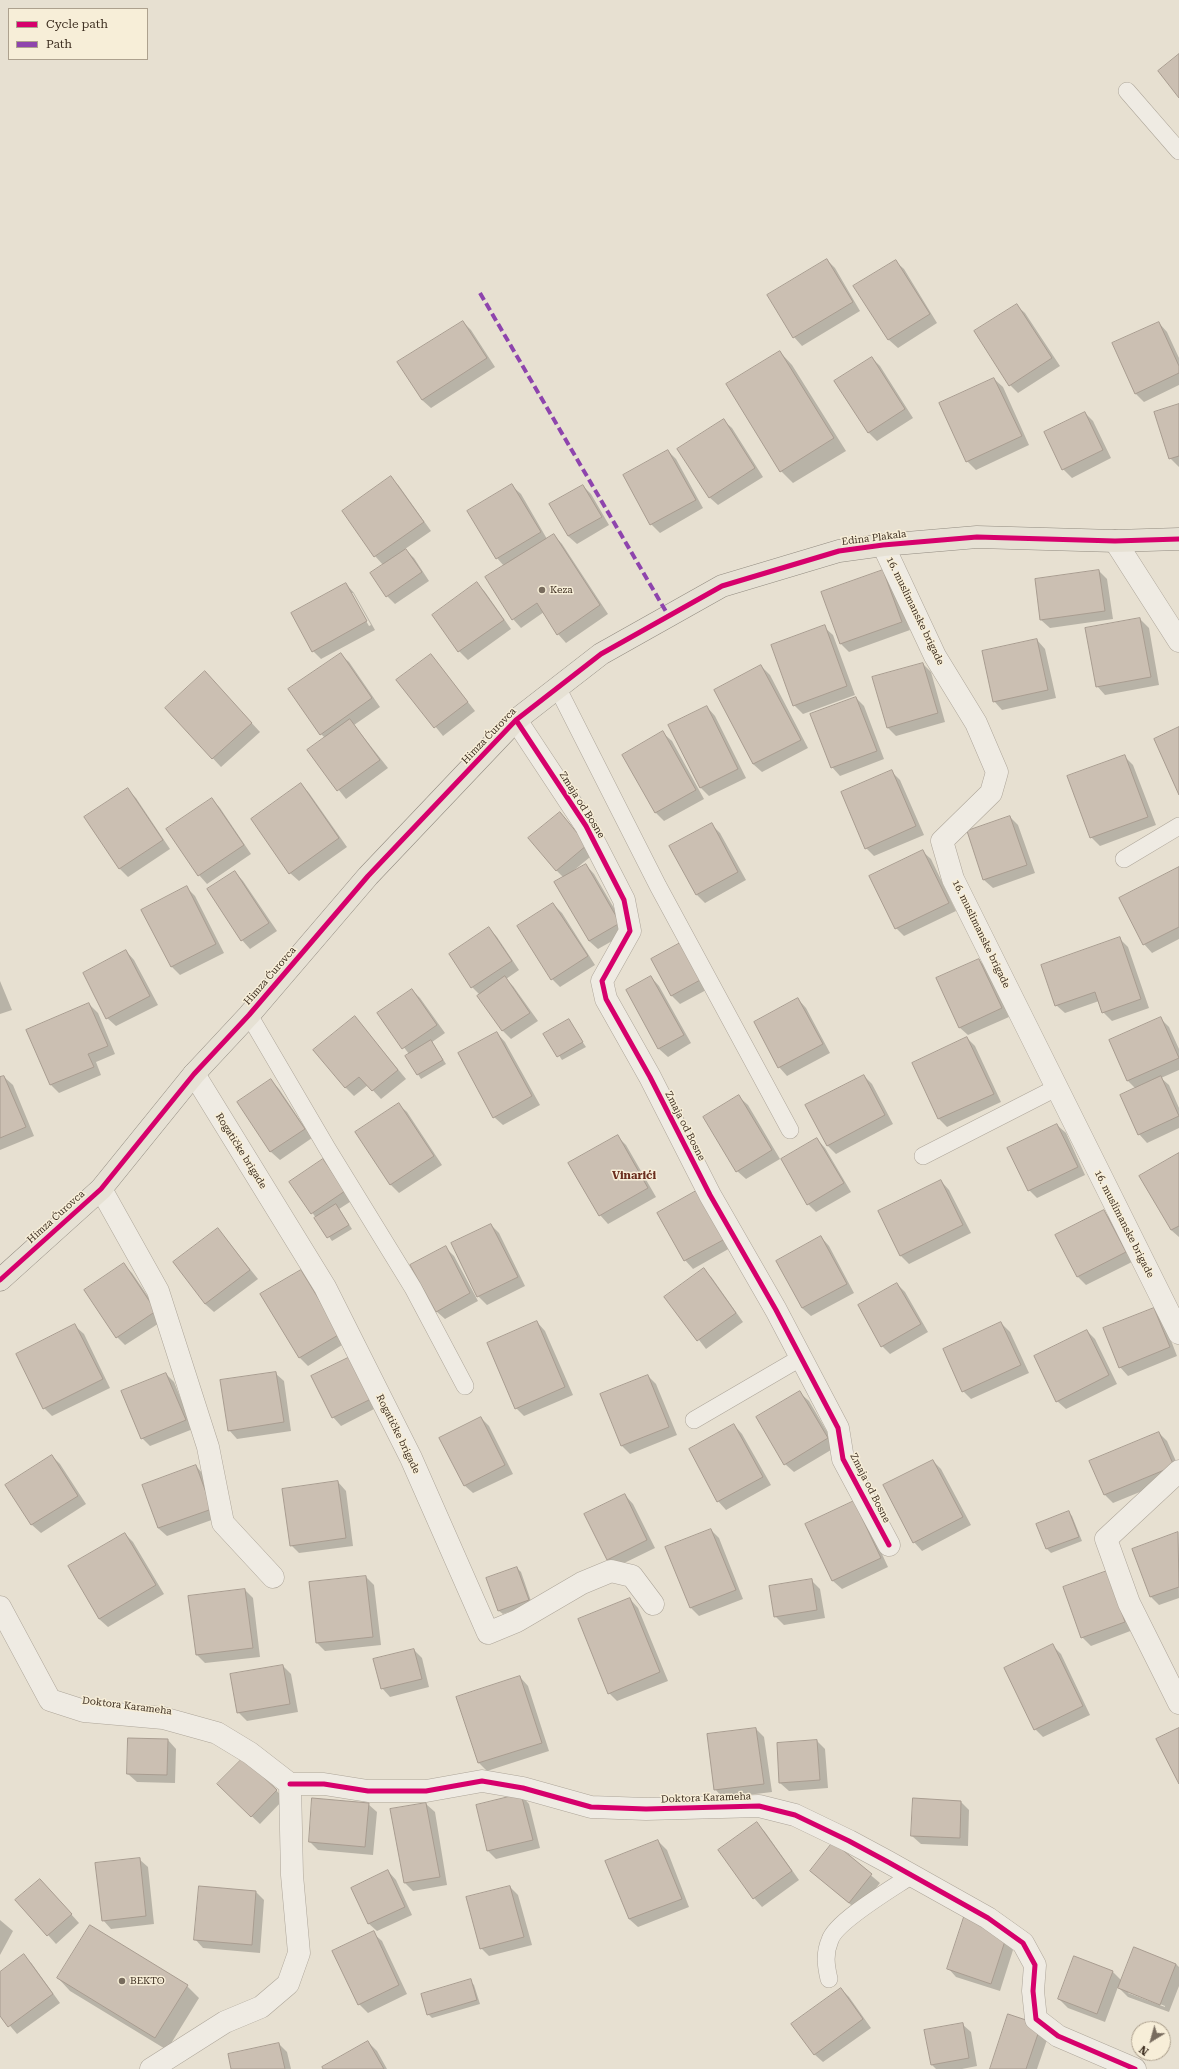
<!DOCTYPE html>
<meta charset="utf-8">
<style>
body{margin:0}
#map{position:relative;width:1179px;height:2069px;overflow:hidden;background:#e7e0d1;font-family:"Roboto Serif",serif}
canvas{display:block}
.legend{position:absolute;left:8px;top:8px;width:140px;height:52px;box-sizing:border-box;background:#f7eed8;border:1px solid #ada18e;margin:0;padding:5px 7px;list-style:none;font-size:12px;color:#3d2e20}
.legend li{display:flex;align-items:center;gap:8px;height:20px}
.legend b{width:20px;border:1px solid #ada18e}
.north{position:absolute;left:1131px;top:2021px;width:40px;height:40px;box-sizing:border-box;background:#f7eed8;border:1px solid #ada18e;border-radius:50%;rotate:217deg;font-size:11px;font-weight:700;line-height:16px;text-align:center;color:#3d2e20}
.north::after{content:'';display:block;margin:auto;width:14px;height:18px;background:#786c5e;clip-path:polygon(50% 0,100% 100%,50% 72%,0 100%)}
</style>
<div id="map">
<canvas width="1179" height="2069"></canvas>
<ul class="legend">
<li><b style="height:5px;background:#d6006c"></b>Cycle path</li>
<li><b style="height:5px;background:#8e44ad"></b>Path</li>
</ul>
<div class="north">N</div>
</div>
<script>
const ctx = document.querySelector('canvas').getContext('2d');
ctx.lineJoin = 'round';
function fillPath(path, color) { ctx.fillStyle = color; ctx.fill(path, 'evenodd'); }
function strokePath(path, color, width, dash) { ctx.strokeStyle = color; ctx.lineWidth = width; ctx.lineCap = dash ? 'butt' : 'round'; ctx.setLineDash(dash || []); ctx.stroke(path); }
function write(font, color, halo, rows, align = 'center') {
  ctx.font = font + ' "Roboto Serif",serif'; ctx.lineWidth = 3; ctx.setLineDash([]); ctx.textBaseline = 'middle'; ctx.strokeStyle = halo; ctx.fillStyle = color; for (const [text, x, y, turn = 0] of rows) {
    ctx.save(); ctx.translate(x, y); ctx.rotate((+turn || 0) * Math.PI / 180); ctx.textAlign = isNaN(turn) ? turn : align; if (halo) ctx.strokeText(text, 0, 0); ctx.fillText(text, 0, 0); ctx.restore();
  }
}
const shadow = new Path2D(`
 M827,260L835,268L860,311L802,346L794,337Z
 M895,261L904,269L937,323L898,348L889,340L855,286Z
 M1016,305L1025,313L1060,366L1018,393L1010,385Z
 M463,322L471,330L495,367L431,408L422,400Z
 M1159,323L1167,332L1179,358V385L1144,402L1135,393Z
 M780,352L792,365L846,451L793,483L781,471Z
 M872,358L880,366L913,418L877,441L868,432Z
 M994,379L1003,387L1029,445L976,470L967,461Z
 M1179,405V467L1170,458Z
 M1085,413L1093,421L1111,458L1072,478L1063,469Z
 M723,420L732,428L763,477L718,505L709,497Z
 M668,451L676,459L703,508L660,533L651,524L624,476Z
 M391,478L399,486L431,531L405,549L414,558L429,581L395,604L387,596L383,565L375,556Z
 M512,486L521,494L547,539L554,535L562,544L608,614L566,643L558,634L544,612L521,628L513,619L504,566L497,558Z
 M583,486L591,494L609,525L577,544L568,536Z
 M883,571L891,579L910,630L849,652L841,644Z
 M1099,571L1107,579L1113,619L1050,628L1041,620Z
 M346,584L354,593L375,630L321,659L313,651ZM350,593H353L371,625L369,626Z
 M477,584L485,592L511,629L468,660L459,651L433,615Z
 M1140,619L1149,628L1159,685L1105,695L1097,686Z
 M824,627L833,635L855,695L803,714L794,705Z
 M1037,640L1045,649L1056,698L1002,710L994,701Z
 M340,654L349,662L380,707L354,725L388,768L346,799L308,751L325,738L321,734Z
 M431,655L475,711L443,736L398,680Z
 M923,664L931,672L945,722L896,736L888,728Z
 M761,666L770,675L808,748L762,772L753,764L715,690Z
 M213,681L260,732L221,767L166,708Z
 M856,698L864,706L884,759L840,776L832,767Z
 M707,707L715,716L746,778L709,796L700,787Z
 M663,733L672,741L704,799L664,821L656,813Z
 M1125,757L1133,765L1156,825L1100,846L1091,837Z
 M891,771L900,780L924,835L874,856L866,848Z
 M301,784L309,793L347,847L299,881L290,873Z
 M127,789L136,798L170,849L128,877L120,869L85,817Z
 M212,799L220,808L251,854L207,884L199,875Z
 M559,813L595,853L573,871L586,865L594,874L628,932L598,949L589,941L564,878L556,870Z
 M1010,817L1018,825L1035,873L993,888L984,880L968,831Z
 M711,824L720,833L746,880L705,903L697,895Z
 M922,851L931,859L956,911L904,936L896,928Z
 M1179,869V939L1152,953L1144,944Z
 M235,872L243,881L277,931L250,949L242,940L208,890Z
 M187,888L195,896L224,953L180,975L172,967L142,911Z
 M553,904L562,913L595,965L560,987L552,979Z
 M489,928L497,937L519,970L506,979L513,986L538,1021L511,1039L503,1031L479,996L480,995L472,987Z
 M1119,938L1128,947L1149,1008L1112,1021L1103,1012L1099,1001L1065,1013L1056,1005Z
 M126,951L134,960L158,1005L116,1026L107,1018Z
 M690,952L710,988L680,1004L672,996L652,959Z
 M979,960L987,968L1009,1017L968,1035L959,1027Z
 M651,977L659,986L691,1043L668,1057L659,1049L627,990Z
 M0,981L12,1010L0,1014Z
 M412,990L420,998L445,1033L432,1042L446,1064L421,1079L406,1056L409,1054L378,1013Z
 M798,999L806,1008L830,1053L787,1076L779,1067Z
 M89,1004L98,1013L115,1054L96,1062L101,1075L59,1093L51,1085L27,1030Z
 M355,1017L406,1079L381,1099L368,1085L354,1096L345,1087Z
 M1161,1019L1169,1027L1179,1049V1070L1161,1078L1169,1085L1179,1108V1128L1147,1143L1139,1134L1136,1089L1128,1081L1110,1041Z
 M568,1020L586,1047L562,1060L545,1034Z
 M497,1033L505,1042L540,1105L503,1125L494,1117Z
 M967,1038L975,1046L1001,1102L947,1127L939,1119L913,1063Z
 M864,1076L872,1084L893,1124L836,1154L827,1145Z
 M4,1077L13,1085L34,1136L0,1150V1079Z
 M271,1080L279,1089L312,1138L280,1160L271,1152L238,1102Z
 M739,1097L748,1105L780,1159L746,1179L737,1171Z
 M398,1104L407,1112L442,1165L399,1193L391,1185L356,1132Z
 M1057,1125L1066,1133L1085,1175L1037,1198L1029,1190Z
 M617,1136L626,1145L656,1197L608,1224L600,1215Z
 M817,1139L825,1148L851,1192L816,1212L808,1204Z
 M1179,1155V1237L1171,1230Z
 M323,1160L331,1169L353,1200L339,1209L352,1229L332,1241L291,1182Z
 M941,1181L949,1190L971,1233L909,1264L901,1256L879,1212Z
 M697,1191L732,1247L693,1269L685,1260Z
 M1104,1212L1112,1220L1134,1261L1086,1285L1078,1277Z
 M491,1225L499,1233L525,1286L487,1305L478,1296Z
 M218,1229L258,1279L214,1312L205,1304Z
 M821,1237L829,1246L854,1293L811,1316L802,1308Z
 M445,1247L454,1256L478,1301L445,1319L436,1311Z
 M124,1265L132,1273L164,1320L125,1345L117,1337Z
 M704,1270L712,1278L743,1322L706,1349L666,1297Z
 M301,1271L309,1279L347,1342L308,1366L300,1358Z
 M897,1284L905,1292L928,1332L890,1354L882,1346Z
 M1154,1309L1162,1317L1177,1356L1128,1376L1120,1367Z
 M537,1322L545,1331L573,1395L524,1416L516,1408Z
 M1001,1323L1010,1332L1029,1373L971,1399L963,1391Z
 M75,1326L84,1334L110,1388L52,1416L44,1408Z
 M1087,1331L1095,1339L1117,1384L1066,1409L1057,1401Z
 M358,1367L378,1407L341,1426L333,1417Z
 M275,1373L284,1381L291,1431L237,1439L229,1430Z
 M166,1374L174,1382L193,1429L150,1446L142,1438Z
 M648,1376L656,1384L677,1435L630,1454L622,1446L602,1395Z
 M800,1393L809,1401L836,1447L794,1472L785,1464Z
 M481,1418L489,1426L513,1474L473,1493L464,1485Z
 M734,1425L742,1434L771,1485L726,1510L718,1501Z
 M1159,1433L1167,1441L1179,1468V1476L1113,1503L1105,1495L1091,1461Z
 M52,1456L60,1464L86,1504L41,1533L32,1525L7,1485Z
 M933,1461L941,1469L971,1525L922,1551L914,1542Z
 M196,1466L204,1475L220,1517L167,1536L158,1528L143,1486Z
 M338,1482L346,1491L353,1546L299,1553L291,1545Z
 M625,1495L633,1504L655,1548L616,1567L608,1559Z
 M862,1511L888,1567L842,1589L833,1581L806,1524Z
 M1068,1512L1072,1516L1082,1541L1051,1553L1047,1549L1037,1524Z
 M711,1530L719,1538L743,1599L699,1616L691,1608L666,1548Z
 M1178,1533L1179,1598L1159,1605L1151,1597L1133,1549Z
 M125,1534L133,1542L164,1594L108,1627L99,1619Z
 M517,1568L521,1572L532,1604L503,1614L499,1611Z
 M1106,1573L1133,1630L1091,1646L1082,1637Z
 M366,1577L374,1585L381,1645L325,1651L316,1642Z
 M811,1580L820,1589L825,1618L784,1625L775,1616Z
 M245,1590L253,1598L260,1657L205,1663L197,1655L189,1597Z
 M630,1599L638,1608L668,1681L617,1701L609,1693Z
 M1052,1645L1061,1654L1090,1715L1043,1737L1035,1729Z
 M414,1650L422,1658L429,1687L390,1697L382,1688Z
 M283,1666L291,1674L298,1712L247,1721L238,1712Z
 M520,1677L528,1686L549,1751L487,1771L479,1763Z
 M756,1729L764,1737L772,1792L723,1798L715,1789Z
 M168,1740L176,1749L175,1783L137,1782L128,1774Z
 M817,1741L825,1749L828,1788L789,1791L780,1783Z
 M276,1790L284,1799L260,1824L227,1793Z
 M521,1795L529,1804L540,1848L496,1859L488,1851Z
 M914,1799L961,1802L969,1810L968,1846L921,1844L912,1836Z
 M368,1804L377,1812L373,1855L318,1850L310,1842Z
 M426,1804L435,1812L447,1885L413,1891L405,1883Z
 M756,1823L765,1832L799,1880L762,1907L754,1898Z
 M658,1841L667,1850L689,1907L638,1927L629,1919L607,1861Z
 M834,1844L880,1883L858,1911L812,1871Z
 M139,1859L148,1867L154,1924L111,1929L103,1920Z
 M388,1871L396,1880L412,1915L377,1931L368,1923Z
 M510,1887L518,1895L532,1945L489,1956L481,1948Z
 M48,1888L79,1923L56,1944L48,1935Z
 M256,1892L264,1900L260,1953L203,1948L195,1939Z
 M0,1920L13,1931L0,1955Z
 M373,1933L382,1941L407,1994L368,2013L359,2004Z
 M1005,1942L1013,1950L1000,1991L956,1977L948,1968Z
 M1135,1949L1176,1964L1179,1967V1986L1169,2012L1128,1997L1118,1987L1105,2022L1068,2008L1059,1999L1075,1958L1113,1972L1122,1981ZM1128,1991L1165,2006V2007L1128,1993Z
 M24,1956L32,1964L60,2003L17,2034L0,2014V1973Z
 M58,1978L187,1986L199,1998L167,2050L70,1991Z
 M470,1981L474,1985L480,2004L432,2018L428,2014Z
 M841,1989L849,1997L871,2028L823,2062L814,2054Z
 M1009,2015L1049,2034L1037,2069H991Z
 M962,2024L971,2032L977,2066L962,2069H936L932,2065Z
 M368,2042L377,2051L387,2069H324Z
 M279,2044L287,2052L291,2069H233Z`);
const building = new Path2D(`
 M1179,54V98L1158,71Z
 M827,259L853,302L793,338L767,295Z
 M896,260L930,314L888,340L853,286Z
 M1017,304L1052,358L1009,386L974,331Z
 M463,321L487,358L422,400L397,362Z
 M1159,322L1179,366V373L1135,394L1112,343Z
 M780,351L834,438L780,472L726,384Z
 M872,357L905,409L868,433L834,381Z
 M994,378L1022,436L966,462L939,403Z
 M1179,404V456L1169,459L1154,412Z
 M1085,412L1103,450L1062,470L1044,432Z
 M724,419L755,468L709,498L677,449Z
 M668,450L696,500L650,525L623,475Z
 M391,476L424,522L374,557L342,511Z
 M512,484L541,532L496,559L467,511Z
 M583,485L602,517L568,536L549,504Z
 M554,534L600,605L557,635L537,603L512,620L485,577Z
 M406,549L422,572L386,597L370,573Z
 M883,570L902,622L840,644L821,592Z
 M1099,570L1105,611L1040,620L1035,579Z
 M477,582L504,620L458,652L432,615Z
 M346,583L367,621L312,652L291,613Z
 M1140,618L1151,677L1096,687L1085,628Z
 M825,625L847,686L793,706L771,645Z
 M1037,639L1048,690L993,702L982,651Z
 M341,653L372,698L320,735L288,689Z
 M431,654L468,702L434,728L396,680Z
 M923,663L938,713L887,728L872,677Z
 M761,665L801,740L753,764L714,690Z
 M205,671L252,723L212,759L165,708Z
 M856,697L877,751L831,768L810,714Z
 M707,706L738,769L700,788L668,725Z
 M350,719L380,760L337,791L307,750Z
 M1179,727V795L1154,739Z
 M663,731L696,790L655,813L622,755Z
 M1125,755L1148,817L1090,838L1067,776Z
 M892,770L916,826L865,849L841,792Z
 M301,783L339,838L289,874L251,819Z
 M128,788L163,840L119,869L84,817Z
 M212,798L244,845L198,876L166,829Z
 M560,812L587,845L556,871L528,838Z
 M1010,816L1027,865L983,880L967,831Z
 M712,823L738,872L696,895L669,846Z
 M923,850L949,903L895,929L869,876Z
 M586,864L620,923L589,941L554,882Z
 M1179,867V927L1143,945L1119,898Z
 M235,871L269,923L241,941L207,889Z
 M187,886L216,944L171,967L141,910Z
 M553,903L588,956L551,980L517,926Z
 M489,927L512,961L471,988L449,954Z
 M1120,937L1141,999L1102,1013L1095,992L1055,1006L1041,965Z
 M682,942L702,979L671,996L651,959Z
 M126,950L150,996L106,1019L83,973Z
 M979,959L1002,1008L959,1028L936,978Z
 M505,976L530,1013L502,1031L477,996Z
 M651,976L684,1035L658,1049L626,990Z
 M412,989L437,1025L402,1049L377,1013Z
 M798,998L823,1044L778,1068L754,1022Z
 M89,1003L108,1046L88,1054L94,1067L50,1085L26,1030Z
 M355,1016L398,1070L372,1091L359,1077L345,1088L313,1050Z
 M1161,1017L1179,1058L1127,1081L1109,1040Z
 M569,1019L583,1042L557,1057L543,1034Z
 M497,1032L532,1096L493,1118L458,1053Z
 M967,1037L994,1094L938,1119L912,1063Z
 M431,1040L443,1060L417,1075L405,1056Z
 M864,1075L885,1115L827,1146L805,1105Z
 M4,1076L26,1127L0,1138V1077Z
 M1161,1076L1179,1116L1138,1135L1120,1095Z
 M271,1079L305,1129L270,1152L237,1102Z
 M739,1095L772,1150L736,1172L703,1117Z
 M399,1103L434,1156L390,1185L355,1132Z
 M1057,1124L1078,1167L1028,1191L1007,1148Z
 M618,1135L648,1188L599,1216L568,1163Z
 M817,1138L844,1183L807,1205L781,1159Z
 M1179,1153V1226L1171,1230L1139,1176Z
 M323,1159L345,1191L311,1214L289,1182Z
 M941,1180L963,1225L900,1256L878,1211Z
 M698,1190L725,1239L684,1261L657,1213Z
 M336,1204L349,1225L327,1238L314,1218Z
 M1104,1210L1126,1252L1077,1277L1055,1235Z
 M491,1224L518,1277L477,1297L451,1243Z
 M218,1228L250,1270L205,1304L173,1262Z
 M821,1236L847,1284L802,1308L776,1261Z
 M446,1246L470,1293L436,1312L410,1265Z
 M124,1263L156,1311L116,1338L84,1290Z
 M704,1268L736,1313L697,1341L664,1297Z
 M301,1270L340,1334L299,1358L260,1294Z
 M897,1283L921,1324L881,1347L858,1305Z
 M1154,1308L1170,1347L1119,1368L1103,1328Z
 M537,1321L565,1387L515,1409L487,1343Z
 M1001,1322L1021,1365L962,1392L943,1349Z
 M75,1324L103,1379L43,1409L16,1354Z
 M1087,1330L1109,1375L1056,1402L1034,1356Z
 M350,1357L371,1399L332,1418L311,1376Z
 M276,1372L284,1422L228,1431L220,1380Z
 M166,1373L186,1420L141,1439L121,1391Z
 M648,1375L669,1427L621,1446L600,1394Z
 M800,1391L828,1438L784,1465L756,1417Z
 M481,1417L505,1465L464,1486L439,1438Z
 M734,1424L763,1477L717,1502L689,1449Z
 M1159,1432L1174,1466L1104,1495L1089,1461Z
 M52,1455L78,1496L31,1525L5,1485Z
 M933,1460L963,1517L913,1543L883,1485Z
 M196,1465L212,1509L158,1528L142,1485Z
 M338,1481L346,1538L290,1546L282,1489Z
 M625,1494L647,1540L607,1560L584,1514Z
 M854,1501L881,1558L832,1581L805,1524Z
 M1069,1511L1079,1537L1046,1549L1036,1524Z
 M711,1529L736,1590L690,1608L665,1547Z
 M1178,1532L1179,1587L1150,1597L1132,1549Z
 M125,1533L156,1585L99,1619L68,1566Z
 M517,1567L529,1600L498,1611L486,1578Z
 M1107,1571L1125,1622L1081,1638L1063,1587Z
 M366,1576L373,1637L316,1643L309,1582Z
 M812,1579L817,1610L774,1617L769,1586Z
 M245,1589L253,1648L196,1655L188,1596Z
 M630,1598L660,1672L608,1694L578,1619Z
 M1053,1644L1083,1706L1034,1730L1004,1668Z
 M414,1649L422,1679L381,1689L373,1659Z
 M283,1665L290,1704L237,1713L230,1674Z
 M520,1676L542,1743L478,1763L456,1697Z
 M756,1728L764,1784L714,1790L707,1734Z
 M1179,1728V1784L1156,1739Z
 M128,1738L168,1739L167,1775L127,1774Z
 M817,1740L820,1780L779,1783L777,1743Z
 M243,1758L277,1790L251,1817L217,1784Z
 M521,1794L533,1840L487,1851L476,1805Z
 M312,1798L369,1803L365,1847L309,1842Z
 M913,1798L961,1801L960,1838L911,1836Z
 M426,1803L440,1877L404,1883L390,1809Z
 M757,1822L792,1871L753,1899L718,1850Z
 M658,1840L682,1899L629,1919L605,1861Z
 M833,1842L872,1874L849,1903L810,1871Z
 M140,1858L146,1916L102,1921L95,1863Z
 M388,1870L405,1907L368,1924L351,1888Z
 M40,1879L72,1914L47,1936L15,1900Z
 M199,1886L256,1891L252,1945L194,1940Z
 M510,1886L524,1937L480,1949L466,1897Z
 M965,1914L1005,1941L991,1984L947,1969Z
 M90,1925L188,1985L155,2038L57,1978Z
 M374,1931L399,1985L358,2005L332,1951Z
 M1134,1947L1176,1964L1160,2005L1118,1988Z
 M24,1954L53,1994L8,2027L0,2016V1972Z
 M1074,1956L1113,1971L1097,2014L1058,1999Z
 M471,1979L477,2000L427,2015L421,1994Z
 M841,1988L863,2019L814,2055L791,2024Z
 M1008,2014L1041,2025L1026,2069H990Z
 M963,2023L969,2058L931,2065L924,2030Z
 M368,2041L384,2069H323L322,2067Z
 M279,2043L285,2069H231L228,2054Z`);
const lane = new Path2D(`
 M1127,91L1179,151
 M557,687L658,886L790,1130
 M1124,859L1179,826
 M249,1015L327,1148L413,1288L465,1386
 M923,1156L1056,1088
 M694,1420L802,1357
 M829,1979C826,1966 824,1954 830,1940C836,1921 893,1888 912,1875`);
const street = new Path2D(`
 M1115,541L1179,641
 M883,545L935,656L976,723L997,772L991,793L942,841L953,879L1179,1333
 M516,720L586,826L624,900L630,931L602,981L606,999L650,1077L710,1195L776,1310L838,1428L843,1459L889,1545
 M194,1074L325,1287L411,1458L488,1633L517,1621L582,1583L611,1571L632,1576L653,1604
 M101,1189L158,1291L208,1447L223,1523L273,1577
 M1179,1471L1106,1539L1129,1603L1179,1703
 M0,1607L50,1700L84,1711L163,1718L217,1733L250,1753L290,1784L292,1875L299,1953L288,1984L261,2007L225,2022L151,2069
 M290,1784H324L368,1791H426L482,1781L523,1788L591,1807L646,1809L759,1806L795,1815L849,1841L888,1862L988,1918L1023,1943L1035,1965L1033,1991L1036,2019L1058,2036L1135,2069`);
const primary = new Path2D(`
 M0,1280L101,1189L194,1074L249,1015L368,876L516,720L601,654L722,586L839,551L883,545L977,537L1115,541L1179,539`);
const quiet = new Path2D(`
 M480,293L668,615`);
const cycleway = new Path2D(`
 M516,720L586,826L624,900L630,931L602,981L606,999L650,1077L710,1195L776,1310L838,1428L843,1459L889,1545
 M0,1280L101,1189L194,1074L249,1015L368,876L516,720L601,654L722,586L839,551L883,545L977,537L1115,541L1179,539
 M290,1784H324L368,1791H426L482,1781L523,1788L591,1807L646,1809L759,1806L795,1815L849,1841L888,1862L988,1918L1023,1943L1035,1965L1033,1991L1036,2019L1058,2036L1135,2069`);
const markers = [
 [542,590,4,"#786c5e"],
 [122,1981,4,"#786c5e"]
];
const streetNames = [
 ["Edina Plakala",874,538,-7],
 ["16. muslimanske brigade",915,611,64],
 ["Himza Ćurovca",489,736,-46],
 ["Zmaja od Bosne",582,805,58],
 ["16. muslimanske brigade",981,934,64],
 ["Himza Ćurovca",270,976,-49],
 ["Zmaja od Bosne",685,1126,63],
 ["Rogatičke brigade",241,1151,58],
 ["Himza Ćurovca",56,1217,-42],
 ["16. muslimanske brigade",1124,1224,63],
 ["Rogatičke brigade",398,1434,64],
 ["Zmaja od Bosne",870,1488,63],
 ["Doktora Karameha",127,1706,7],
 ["Doktora Karameha",706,1798,-2]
];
const poiNames = [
 ["Keza",550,590],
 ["BEKTO",130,1981]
];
const neighbourhoodNames = [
 ["Vinarići",634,1176]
];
fillPath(shadow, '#0003');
fillPath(building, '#cbbfb2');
strokePath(building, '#a89c90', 1);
strokePath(lane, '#ada599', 18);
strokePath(street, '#ada599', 23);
strokePath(primary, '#928b80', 23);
strokePath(lane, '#efebe3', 17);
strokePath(street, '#efebe3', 22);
strokePath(primary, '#e6e1d4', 22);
strokePath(quiet, '#8e44ad', 4, [8, 4]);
strokePath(cycleway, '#d6006c', 5);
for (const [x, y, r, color] of markers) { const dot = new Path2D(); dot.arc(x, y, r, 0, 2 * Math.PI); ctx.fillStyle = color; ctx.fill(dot); strokePath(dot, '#f7eed8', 1.5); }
write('10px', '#3d2e20', '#f7eed8', streetNames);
write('10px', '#3d2e20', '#f7eed8', poiNames, 'left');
write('bold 11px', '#6b2e1e', '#f7eed8', neighbourhoodNames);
</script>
